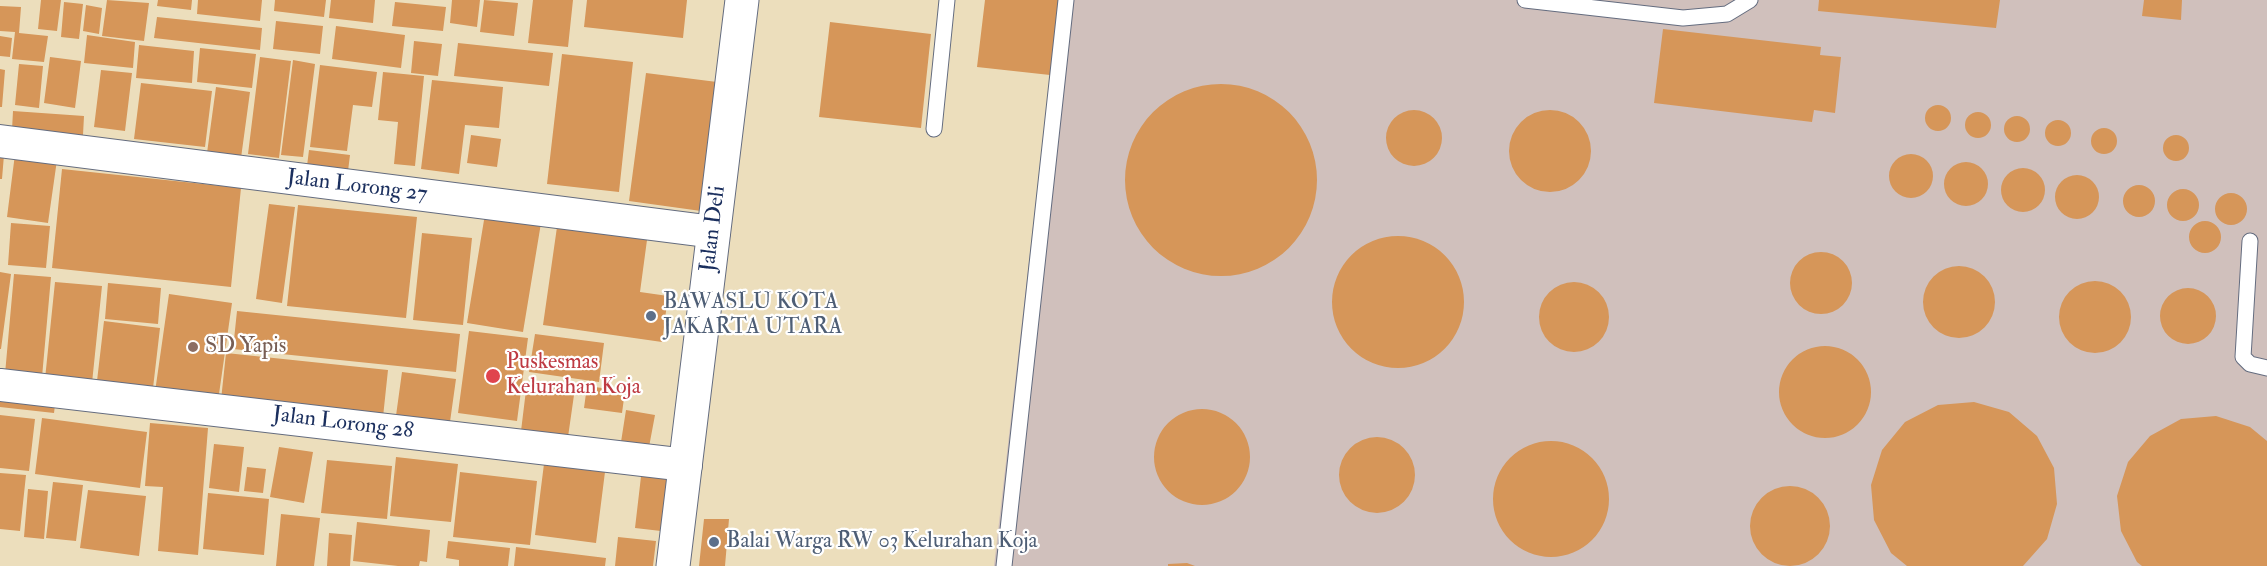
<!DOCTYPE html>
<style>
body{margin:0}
canvas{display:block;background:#ecdebc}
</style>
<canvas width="2267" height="566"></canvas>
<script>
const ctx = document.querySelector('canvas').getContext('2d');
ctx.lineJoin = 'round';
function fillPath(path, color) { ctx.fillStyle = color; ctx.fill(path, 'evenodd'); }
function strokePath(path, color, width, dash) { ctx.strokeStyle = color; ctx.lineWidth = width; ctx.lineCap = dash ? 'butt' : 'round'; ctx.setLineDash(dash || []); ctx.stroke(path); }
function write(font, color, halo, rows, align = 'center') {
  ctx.font = font + ' "IM FELL Double Pica",serif'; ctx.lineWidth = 4.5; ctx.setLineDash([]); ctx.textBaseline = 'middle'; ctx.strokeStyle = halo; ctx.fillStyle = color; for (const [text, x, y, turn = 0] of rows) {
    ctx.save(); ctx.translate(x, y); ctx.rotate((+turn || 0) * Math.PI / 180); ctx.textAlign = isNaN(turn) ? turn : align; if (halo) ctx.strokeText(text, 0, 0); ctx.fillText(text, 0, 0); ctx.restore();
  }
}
const industrial = new Path2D(`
 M1059,0H2267V566H994Z`);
const building = new Path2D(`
 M41,0H61L57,31L38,29Z
 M107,0L149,3L144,41L102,36Z
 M158,0H192L191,10L157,6Z
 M198,0H262L260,21L197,14Z
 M275,0H326L324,17L274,11Z
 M331,0H375L373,23L329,18Z
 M452,0H480L477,27L450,23Z
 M484,0L518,3L514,36L480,32Z
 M533,0H573L568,47L528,43Z
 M587,0H687L683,38L584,27Z
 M985,0H1059L1050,75L977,67Z
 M1819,0H2000L1996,28L1818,11Z
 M2144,0H2182L2181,20L2142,16Z
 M64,2L83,4L79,39L61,37Z
 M395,2L446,7L443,31L392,26Z
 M86,5L102,8L99,34L83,31Z
 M0,6L21,7L19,33L48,36L44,62L12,59L15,32L0,31Z
 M157,17L262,28L260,50L154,38Z
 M276,21L323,26L320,54L273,49Z
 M830,22L931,34L921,128L819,117Z
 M336,26L405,35L401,68L332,59Z
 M1663,29L1821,47L1820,55L1841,57L1835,113L1814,110L1812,122L1654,103Z
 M87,35L135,42L133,68L84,63Z
 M0,36L12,38L10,57L0,56Z
 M414,41L442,44L438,76L411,73Z
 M458,43L553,53L549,86L454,76Z
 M139,45L194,51L192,83L136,78Z
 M200,48L256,54L252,88L197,82Z
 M562,54L633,62L619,192L547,184Z
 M50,57L81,61L75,108L44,103Z
 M260,57L291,61L279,158L248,154Z
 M293,60L315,64L303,157L281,155Z
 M19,64L43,66L39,108L15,105Z
 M320,65L377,72L372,107L353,105L347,151L310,147Z
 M0,69L5,70L2,107H0Z
 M101,70L132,73L125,131L94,127Z
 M383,72L424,76L415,166L394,164L398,122L378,120Z
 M646,73L717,82L701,211L629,201Z
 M432,80L503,87L499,128L465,125L459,174L421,169Z
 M141,83L212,91L205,147L134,139Z
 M1125 180a96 96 0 1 1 192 0a96 96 0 1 1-192 0Z
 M216,87L250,92L241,158L207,153Z
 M1925 118a13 13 0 1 1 26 0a13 13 0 1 1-26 0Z
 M1386 138a28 28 0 1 1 56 0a28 28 0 1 1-56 0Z
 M1509 151a41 41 0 1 1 82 0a41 41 0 1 1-82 0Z
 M13,111L84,116L83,135L12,130Z
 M1965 125a13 13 0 1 1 26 0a13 13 0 1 1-26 0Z
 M2004 129a13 13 0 1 1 26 0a13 13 0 1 1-26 0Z
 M2045 133a13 13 0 1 1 26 0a13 13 0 1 1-26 0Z
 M2091 141a13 13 0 1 1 26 0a13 13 0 1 1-26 0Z
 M471,135L501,139L497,167L467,163Z
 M2163 148a13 13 0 1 1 26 0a13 13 0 1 1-26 0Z
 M309,150L350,155L348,171L307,166Z
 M0,154L4,155L2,179H0Z
 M15,154L57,160L48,223L7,217Z
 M1889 176a22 22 0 1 1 44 0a22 22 0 1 1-44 0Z
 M1944 184a22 22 0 1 1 44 0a22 22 0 1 1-44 0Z
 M2001 190a22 22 0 1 1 44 0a22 22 0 1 1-44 0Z
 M62,169L241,188L231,287L52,268Z
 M2055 197a22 22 0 1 1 44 0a22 22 0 1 1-44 0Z
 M2123 201a16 16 0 1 1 32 0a16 16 0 1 1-32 0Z
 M2167 205a16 16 0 1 1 32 0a16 16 0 1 1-32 0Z
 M2215 209a16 16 0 1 1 32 0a16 16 0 1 1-32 0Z
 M269,204L295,207L282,303L256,299Z
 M298,205L417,217L406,318L287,306Z
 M485,214L541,223L523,332L467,323Z
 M2189 237a16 16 0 1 1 32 0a16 16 0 1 1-32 0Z
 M11,223L50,226L46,268L8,265Z
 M557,227L647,240L640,292L668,296L662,342L543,325Z
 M422,233L472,238L463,325L413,320Z
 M1332 302a66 66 0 1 1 132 0a66 66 0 1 1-132 0Z
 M1790 283a31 31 0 1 1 62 0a31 31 0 1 1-62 0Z
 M1923 302a36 36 0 1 1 72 0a36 36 0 1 1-72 0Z
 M0,272L11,274L1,349H0Z
 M14,274L51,277L42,377L5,374Z
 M2059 317a36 36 0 1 1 72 0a36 36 0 1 1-72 0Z
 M1539 317a35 35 0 1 1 70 0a35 35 0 1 1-70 0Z
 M55,282L102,286L92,383L45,379Z
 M108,283L161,288L158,324L105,319Z
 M2160 316a28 28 0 1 1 56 0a28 28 0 1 1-56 0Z
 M169,294L232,303L218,401L155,392Z
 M237,311L460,334L456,372L233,349Z
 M104,321L160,328L153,388L97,381Z
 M469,331L528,338L517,421L458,413Z
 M535,334L604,343L599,382L529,372Z
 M1779 392a46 46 0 1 1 92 0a46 46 0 1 1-92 0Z
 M226,353L388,370L383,417L221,400Z
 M402,372L456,379L449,429L395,423Z
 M527,382L575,388L568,437L521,431Z
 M587,386L625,391L622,413L584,408Z
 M0,390L56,397L54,413L0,407Z
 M1974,402L2009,412L2037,436L2054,468L2057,504L2047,539L2023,566H1907L1891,553L1874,520L1871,485L1882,450L1905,422L1938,405Z
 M1154 457a48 48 0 1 1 96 0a48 48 0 1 1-96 0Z
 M626,410L655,415L649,447L621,442Z
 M0,415L35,419L29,471L0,468Z
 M2216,416L2250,427L2267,441V566H2142L2137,562L2121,531L2117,496L2128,462L2150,436L2181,419Z
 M42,418L147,432L140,488L35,474Z
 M150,423L208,428L198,555L158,551L163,487L145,486Z
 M1339 475a38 38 0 1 1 76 0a38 38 0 1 1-76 0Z
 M1493 499a58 58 0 1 1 116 0a58 58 0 1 1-116 0Z
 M214,444L244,447L239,492L209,488Z
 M279,447L313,452L304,503L270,497Z
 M545,456L606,464L596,543L535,535Z
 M396,457L458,464L451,522L390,516Z
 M327,460L392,466L387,519L321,513Z
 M247,467L266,469L263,493L244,491Z
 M642,468L668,471L661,531L635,528Z
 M460,472L537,481L530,545L453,537Z
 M0,473L26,475L20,531L0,529Z
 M53,482L83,485L76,541L46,538Z
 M1750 526a40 40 0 1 1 80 0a40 40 0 1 1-80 0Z
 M28,489L48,491L44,539L24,537Z
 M88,490L146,496L139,556L80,548Z
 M208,493L269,499L264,555L203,549Z
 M281,514L320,518L314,566H276Z
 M704,519H729L725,566H699Z
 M357,522L430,530L427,562L420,561L419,566H398L353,561Z
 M329,533L352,535L350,566H327Z
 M618,537L656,541L653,566H615Z
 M448,541L510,548L508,566H459V560L446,558Z
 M516,547L606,558L605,566H514Z
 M1187,563L1195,566H1168V564Z`);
const lane = new Path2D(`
 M1525,0L1683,18L1727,14L1750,0
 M934,129L947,0
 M2250,241L2243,357L2250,364L2267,368
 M1004,566L1066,0`);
const street = new Path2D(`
 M0,141L714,232
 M0,385L686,465`);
const secondary = new Path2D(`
 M673,566L742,0`);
const markers = [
 [651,316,6,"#5c6f8a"],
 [193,347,6,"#8d6e63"],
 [493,376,8,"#e0444e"],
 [714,542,6,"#5c6f8a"]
];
const streetNames = [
 ["Jalan Lorong 27",357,187,7],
 ["Jalan Deli",714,229,-83],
 ["Jalan Lorong 28",343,424,7]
];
const serviceNames = [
 ["BAWASLU KOTA",663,303],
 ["JAKARTA UTARA",663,328],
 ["Balai Warga RW 03 Kelurahan Koja",726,542]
];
const educationNames = [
 ["SD Yapis",205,347]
];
const healthNames = [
 ["Puskesmas",506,363],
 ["Kelurahan Koja",506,388]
];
fillPath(industrial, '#d0c0bc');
fillPath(building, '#d69659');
strokePath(lane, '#646c7f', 17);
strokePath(street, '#646c7f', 34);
strokePath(secondary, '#646c7f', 35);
strokePath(lane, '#fff', 15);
strokePath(street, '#fff', 32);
strokePath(secondary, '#fff', 33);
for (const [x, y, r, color] of markers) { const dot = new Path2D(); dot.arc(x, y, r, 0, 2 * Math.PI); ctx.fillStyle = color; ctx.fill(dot); strokePath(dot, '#fff', 2); }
write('22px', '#1b2f5e', '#fff', streetNames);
write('22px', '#4e5e75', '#fff', serviceNames, 'left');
write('22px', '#785e54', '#fff', educationNames, 'left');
write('22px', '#be3a42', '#fff', healthNames, 'left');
</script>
